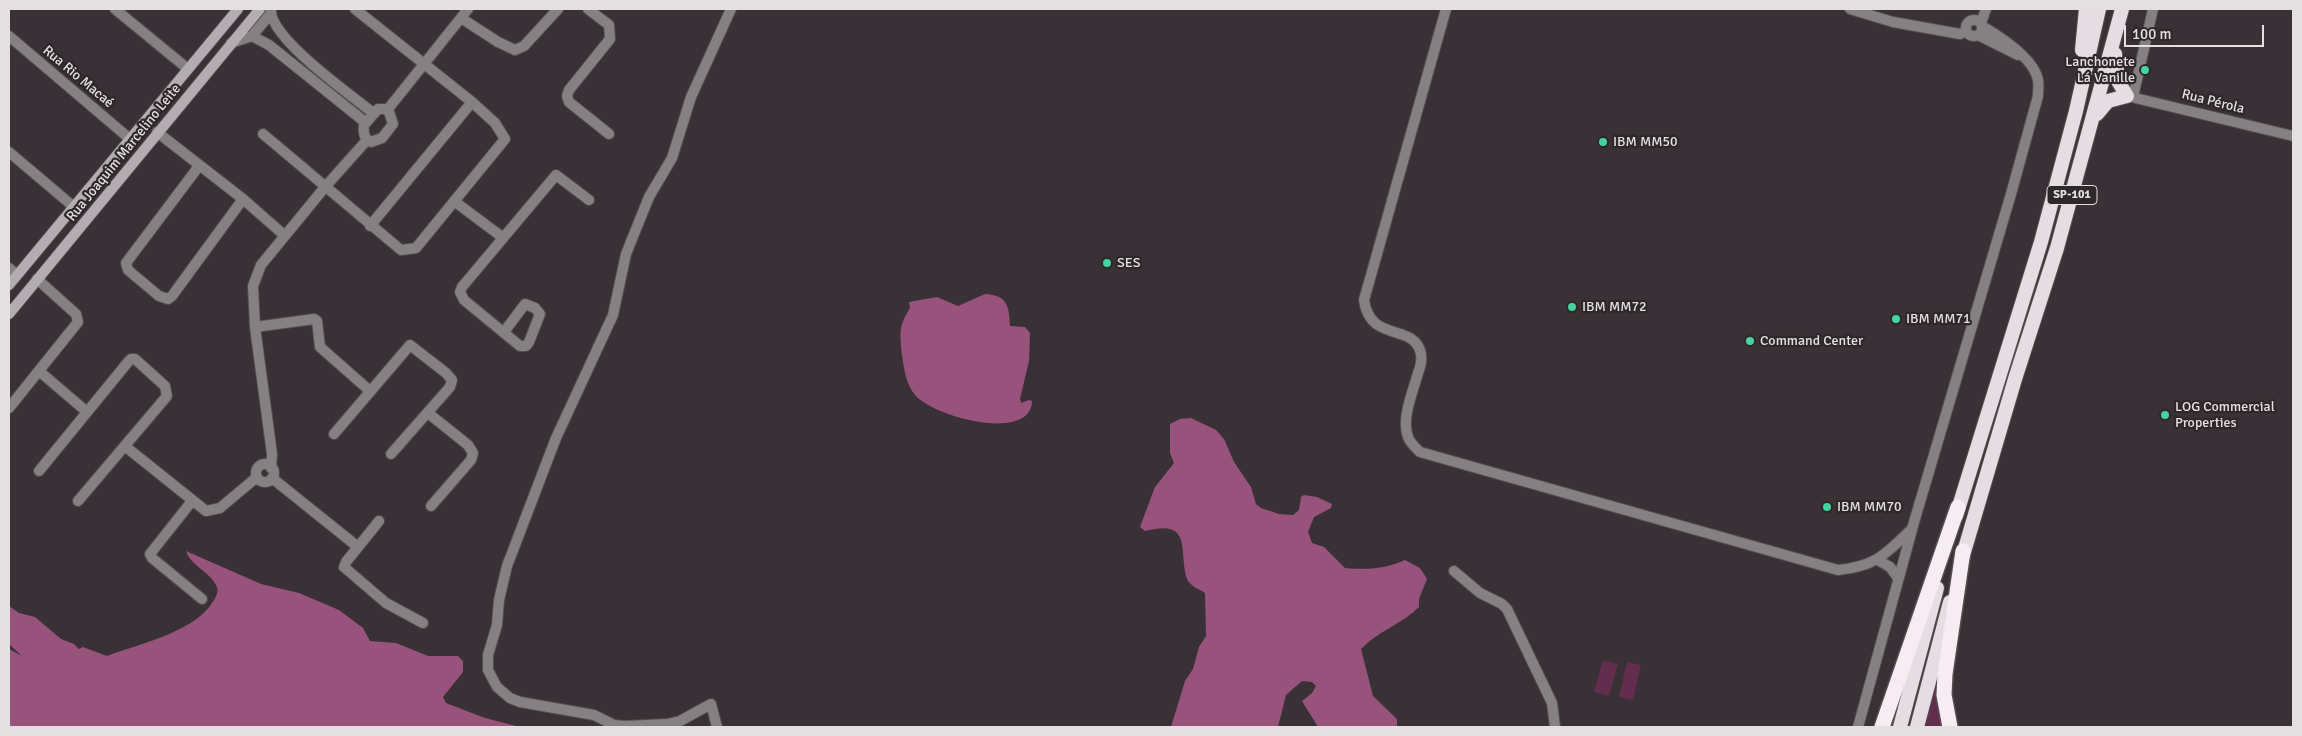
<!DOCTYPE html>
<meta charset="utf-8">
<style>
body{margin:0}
#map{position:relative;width:2302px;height:736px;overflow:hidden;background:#393135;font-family:Signika,sans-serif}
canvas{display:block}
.frame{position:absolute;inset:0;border:10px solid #e4dfe1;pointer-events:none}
.scale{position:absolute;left:2124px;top:25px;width:140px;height:22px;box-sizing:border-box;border:2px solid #e4dfe1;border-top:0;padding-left:6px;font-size:15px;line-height:18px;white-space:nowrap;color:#e4dfe1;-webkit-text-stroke:4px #2e272b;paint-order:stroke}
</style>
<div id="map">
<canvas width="2302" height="736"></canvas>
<div class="frame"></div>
<div class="scale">100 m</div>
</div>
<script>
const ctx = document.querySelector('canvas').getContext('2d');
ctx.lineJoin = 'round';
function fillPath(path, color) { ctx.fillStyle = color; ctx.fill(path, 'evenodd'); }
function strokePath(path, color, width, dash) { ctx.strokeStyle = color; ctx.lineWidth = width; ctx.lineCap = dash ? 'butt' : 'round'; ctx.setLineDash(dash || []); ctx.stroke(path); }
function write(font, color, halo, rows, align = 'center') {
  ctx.font = font + ' Signika,sans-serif'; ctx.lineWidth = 4.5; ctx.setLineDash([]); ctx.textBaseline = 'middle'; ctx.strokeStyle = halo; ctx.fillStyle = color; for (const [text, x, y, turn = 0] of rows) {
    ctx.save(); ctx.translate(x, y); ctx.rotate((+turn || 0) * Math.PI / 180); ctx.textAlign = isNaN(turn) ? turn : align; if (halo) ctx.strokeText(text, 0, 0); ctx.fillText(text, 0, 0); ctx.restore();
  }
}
const green = new Path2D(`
 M1603,660L1618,664L1609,696L1594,692Z
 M1627,662L1641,665L1633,700L1619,697Z
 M1938,678L1946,727H1925Z`);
const forest = new Path2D(`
 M985,294C1008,295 1009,307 1010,326L1025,327L1030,333L1029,361L1020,399L1021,403L1029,400L1032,401C1031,443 933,417 915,395C906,384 904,369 902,355C900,333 898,327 910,308L909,302L937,297L958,306Z
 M1191,418L1216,430L1224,439L1234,462L1251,487L1256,504L1261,508L1279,514L1293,515L1299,510L1301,497L1304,495L1317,497L1332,504L1331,508L1314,517L1308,532L1312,543L1324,547L1345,568C1366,570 1385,569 1405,560L1420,568L1427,579L1419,599V607C1402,624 1378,631 1361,649L1373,696L1397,719V727H1318L1302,701L1312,693L1316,686L1312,682L1302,681L1286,695L1278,727H1171L1185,681L1193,669L1199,647L1206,636L1205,593C1199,589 1190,586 1187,579C1178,552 1194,518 1145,531L1140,527L1155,487L1174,463L1170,453V424L1180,419Z
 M186,551L261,584L299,593L339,610L363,628L370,641L396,643L428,656H458L463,661V672L443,697L446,703L485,718L520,727H9V649L22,656L9,644V606L19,613L35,617L61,639L74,644L79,649L83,647L107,656C141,643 196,632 214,600C217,595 219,591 216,585C210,572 190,565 186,551Z`);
const minor = new Path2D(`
 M115,9L188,69
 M271,9C268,37 351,95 373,113
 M588,9L609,25L610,39L569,90L567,96L569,102L609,134
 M1446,9L1364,300C1370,344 1415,322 1421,354C1422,360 1420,368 1418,373C1413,392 1401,418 1408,437C1410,443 1416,448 1420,452L1838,570C1877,566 1885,554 1912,529L2011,194L2038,96C2038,91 2039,85 2038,80C2034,58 1999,36 1982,26
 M1850,9L1893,22L1960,34L1966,31
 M461,18L498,42L515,50L524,46L558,9
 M1966 28a8 8 0 1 1 16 0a8 8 0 1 1-16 0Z
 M1981,23L1986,9
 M1978,35L2018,55
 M9,36L130,139
 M252,36L271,13
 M231,43L252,36L269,45L365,122
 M2133,97L2153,9
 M378,109H388L393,124L382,138L371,142C364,139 363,133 364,125Z
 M388,109L468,9
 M157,132L243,199L284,235
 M263,134L401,250L416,248L505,139L495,123L472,102L355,9
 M9,152L74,207
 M199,166L126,263L128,270L159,296L168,299L172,296L243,199
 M454,201L502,237
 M370,226L472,102
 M9,268L17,275
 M255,327L314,319L317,321L320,347L370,391
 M504,332L525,304L535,308L540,314L529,342L526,346H520L464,300L460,292L462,287L556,175L589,200
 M39,371L87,412
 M9,408L78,322L76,314L37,279
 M428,413L468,445L473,453L471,460L431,506
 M334,434L410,345L446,373L452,380L450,387L391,454
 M126,447L206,511L220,508L257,477
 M256 473a9 9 0 1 1 18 0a9 9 0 1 1-18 0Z
 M271,468L272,454L255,327L253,286L261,265L325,187L367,140
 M39,471L128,362L131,359H135L165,386L167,396L78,501
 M272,478L358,547
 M192,501L150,554L152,558L202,599
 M379,521L346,562L344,567L386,603L423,623
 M1878,560L1890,567L1898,578
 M1454,571L1480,593L1502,604L1507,609L1552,703L1555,727
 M717,727L711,704L680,721L667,724L625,726L614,725L594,715L520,702L510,698L497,687L488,670V655L497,625L499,600L507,566L556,438L613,315L626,254L649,197L672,158L691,97L731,9
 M1858,727L1912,530`);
const tertiary = new Path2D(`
 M2127,96L2293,136`);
const secondary = new Path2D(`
 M9,285L238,9
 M9,314L260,9`);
const trunk = new Path2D(`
 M2082,50L2086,9
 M2097,114L2108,101L2127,96L2118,81L2115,54
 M1956,516L2041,242L2076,111L2099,9
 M1961,562L2015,379L2057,248L2122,9
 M1900,727L1937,588
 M1917,727L1950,602`);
const motorway = new Path2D(`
 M1882,727L1958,507
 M1950,727L1944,695L1945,674L1963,551`);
const markers = [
 [2145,70,5,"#45d49f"],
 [1603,142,5,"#45d49f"],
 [1107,263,5,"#45d49f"],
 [1572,307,5,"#45d49f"],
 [1896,319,5,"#45d49f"],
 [1750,341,5,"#45d49f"],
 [2165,415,5,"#45d49f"],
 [1827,507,5,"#45d49f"]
];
const shields = [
 [2072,195,50]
];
const shieldNames = [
 ["SP-101",2072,195]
];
const poiNames = [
 ["Lanchonete",2135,62,"right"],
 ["Lá Vanille",2135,78,"right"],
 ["IBM MM50",1613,142],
 ["SES",1117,263],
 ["IBM MM72",1582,307],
 ["IBM MM71",1906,319],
 ["Command Center",1760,341],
 ["LOG Commercial",2175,407],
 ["Properties",2175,423],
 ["IBM MM70",1837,507]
];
const streetNames = [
 ["Rua Rio Macaé",78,77,40],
 ["Rua Pérola",2213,102,14],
 ["Rua Joaquim Marcelino Leite",124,153,-51]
];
fillPath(green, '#632d4e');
fillPath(forest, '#98537d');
strokePath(minor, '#544d51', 12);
strokePath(tertiary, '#544d51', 12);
strokePath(secondary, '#544d51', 12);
strokePath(trunk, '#544d51', 16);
strokePath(motorway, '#544d51', 18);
strokePath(minor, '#858183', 10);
strokePath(tertiary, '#858183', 10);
strokePath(secondary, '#b3acb0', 10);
strokePath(trunk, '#e6dde2', 14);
strokePath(motorway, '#f6ecf2', 15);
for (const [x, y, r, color] of markers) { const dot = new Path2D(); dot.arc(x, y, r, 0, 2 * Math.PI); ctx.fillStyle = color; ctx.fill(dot); strokePath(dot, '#2e272b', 2); }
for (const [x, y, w] of shields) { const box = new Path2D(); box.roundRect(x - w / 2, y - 9.5, w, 19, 4); ctx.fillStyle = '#2e272b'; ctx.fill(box); strokePath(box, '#e4dfe1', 1); }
write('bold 12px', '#e4dfe1', null, shieldNames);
write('14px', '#e4dfe1', '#2e272b', poiNames, 'left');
write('14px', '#e4dfe1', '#2e272b', streetNames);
</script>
